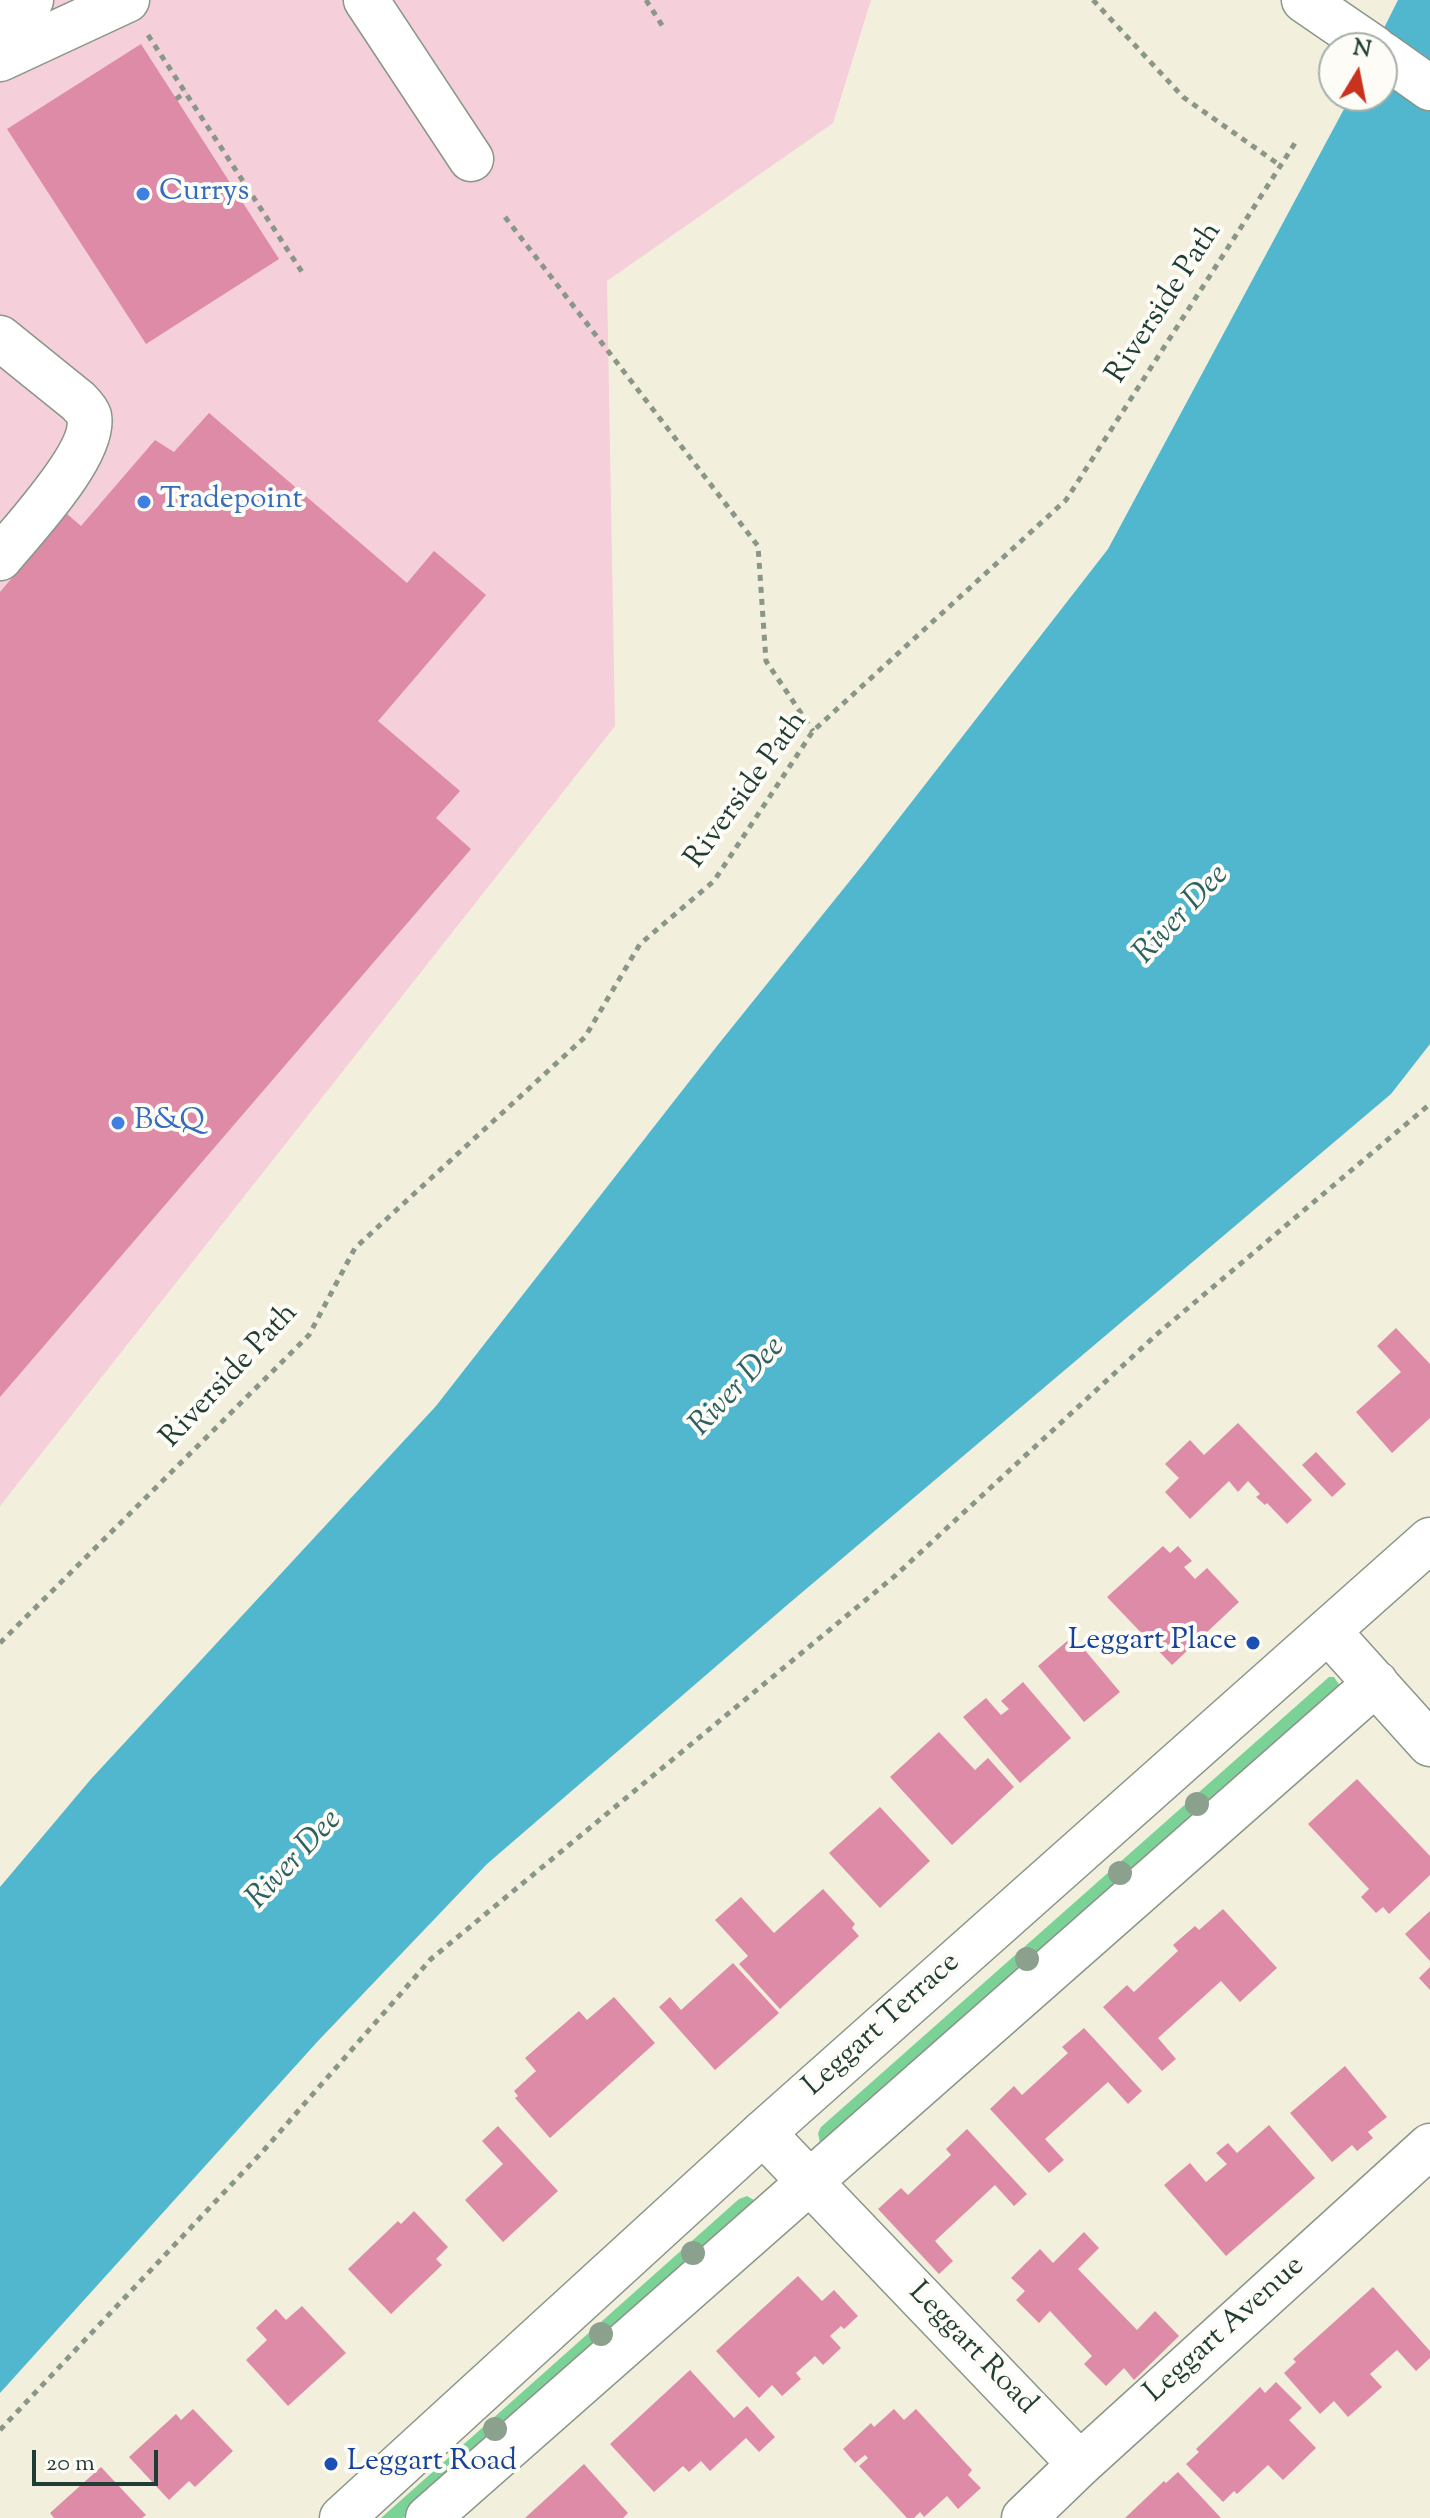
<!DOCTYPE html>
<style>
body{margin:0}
#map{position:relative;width:1430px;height:2518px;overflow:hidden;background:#f3efdd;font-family:"Sorts Mill Goudy",serif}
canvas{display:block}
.north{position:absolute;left:1318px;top:32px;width:80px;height:80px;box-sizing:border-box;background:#fdfcf7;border:2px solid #a4b0a9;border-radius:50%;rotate:10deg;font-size:22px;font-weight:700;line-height:32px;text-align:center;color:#1f3d34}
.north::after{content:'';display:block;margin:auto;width:28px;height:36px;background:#c8321e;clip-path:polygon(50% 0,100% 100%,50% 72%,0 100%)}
.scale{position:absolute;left:32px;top:2450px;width:126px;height:36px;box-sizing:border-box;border:4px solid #1f3d34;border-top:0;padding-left:10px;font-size:24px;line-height:28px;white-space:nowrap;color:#1f3d34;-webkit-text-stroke:6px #fdfcf7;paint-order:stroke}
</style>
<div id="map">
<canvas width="1430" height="2518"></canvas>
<div class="north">N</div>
<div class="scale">20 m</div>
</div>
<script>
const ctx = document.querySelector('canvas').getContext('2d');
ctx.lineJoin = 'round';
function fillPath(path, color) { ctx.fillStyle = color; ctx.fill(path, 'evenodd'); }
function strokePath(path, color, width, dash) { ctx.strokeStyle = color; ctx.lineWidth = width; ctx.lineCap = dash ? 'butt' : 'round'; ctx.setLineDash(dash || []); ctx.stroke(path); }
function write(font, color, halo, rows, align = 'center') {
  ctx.font = font + ' "Sorts Mill Goudy",serif'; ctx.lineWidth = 8; ctx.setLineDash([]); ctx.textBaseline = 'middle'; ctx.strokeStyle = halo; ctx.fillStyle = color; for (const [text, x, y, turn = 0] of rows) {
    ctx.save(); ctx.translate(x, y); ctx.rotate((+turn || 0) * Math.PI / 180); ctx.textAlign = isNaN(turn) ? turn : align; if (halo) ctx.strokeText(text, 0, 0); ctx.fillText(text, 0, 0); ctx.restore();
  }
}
const built = new Path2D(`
 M0,0H871L833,123L607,281L615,726L0,1506Z`);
const green = new Path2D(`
 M1329,1677H1334L1340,1686L826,2144L820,2143L818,2133L821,2127Z
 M747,2196L754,2200L752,2208L403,2518H381L739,2199Z`);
const water = new Path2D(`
 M1398,0H1430V1044L1391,1094L786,1606L487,1864L318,2041L0,2393V1887L91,1779L436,1406L717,1046L865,862L1108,549L1351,96H1382V48H1374Z`);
const building = new Path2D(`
 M141,44L279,259L146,344L7,129Z
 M209,413L407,583L434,551L486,595L378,721L460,791L436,818L471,849L0,1397V592L67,514L81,526L155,440L174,452Z
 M1396,1328L1430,1364V1418L1392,1453L1356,1412L1401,1372L1377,1346Z
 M1238,1423L1312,1500L1287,1524L1267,1503L1265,1505L1256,1497L1260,1494L1248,1481L1238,1492L1229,1481L1190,1519L1165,1492L1179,1478L1165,1464L1190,1440L1204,1455Z
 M1316,1452L1346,1484L1332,1497L1302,1465Z
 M1163,1546L1170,1553L1178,1546L1192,1561L1184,1567L1195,1579L1207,1568L1239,1602L1172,1665L1107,1597Z
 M1073,1636L1120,1692L1084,1722L1038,1666Z
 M1023,1682L1071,1738L1020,1783L963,1717L986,1698L1001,1715L1009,1709L1001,1701Z
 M939,1732L975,1770L988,1758L1014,1787L952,1845L890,1777Z
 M1357,1779L1430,1856V1875L1389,1914L1383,1907L1376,1913L1361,1897L1369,1889L1308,1824Z
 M880,1807L930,1861L880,1908L829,1853Z
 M823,1889L855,1924L852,1928L859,1936L780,2009L739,1964L748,1956L715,1920L741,1897L774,1933Z
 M1223,1909L1277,1968L1240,2002L1221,1981L1158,2038L1176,2059L1162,2071L1103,2007L1127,1985L1134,1992L1178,1951L1173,1945L1195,1926L1199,1930Z
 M1430,1911V1961L1405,1934Z
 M733,1963L779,2013L715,2070L659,2007L670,1997L681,2010Z
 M1430,1967V1990L1419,1978Z
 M614,1997L655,2043L550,2138L515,2098L518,2096L514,2091L536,2071L525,2058L579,2011L587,2020Z
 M1084,2028L1142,2091L1128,2104L1108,2082L1045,2139L1064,2160L1049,2173L990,2109L1014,2086L1022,2095L1068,2053L1062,2047Z
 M1345,2066L1387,2117L1368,2132L1373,2138L1357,2151L1352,2145L1332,2162L1290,2113Z
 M1269,2125L1315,2178L1226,2256L1164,2185L1190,2163L1206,2182L1227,2164L1216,2153L1228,2143L1237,2153Z
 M498,2126L558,2191L503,2242L465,2200L503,2164L482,2141Z
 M967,2129L1027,2194L1014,2206L995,2185L935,2241L953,2261L939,2274L878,2209L901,2188L908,2195L951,2155L946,2149Z
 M414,2211L448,2247L436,2259L442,2265L391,2314L348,2269L398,2221L401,2224Z
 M1084,2232L1099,2248L1078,2269L1137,2330L1155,2311L1179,2336L1134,2380L1124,2368L1106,2386L1084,2364L1092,2356L1050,2311L1039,2323L1016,2300L1025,2291L1011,2278L1040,2249L1053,2263Z
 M798,2276L822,2301L834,2290L858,2316L844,2329L841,2326L830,2336L841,2348L823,2365L815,2356L796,2373L801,2379L782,2396L772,2385L759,2398L716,2351Z
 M1373,2287L1430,2351V2358L1416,2371L1397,2350L1370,2374L1382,2387L1348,2417L1334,2401L1320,2414L1284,2373L1296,2362L1293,2359Z
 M302,2306L346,2353L288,2406L246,2360L267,2340L256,2328L276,2309L286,2320Z
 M690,2370L734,2418L747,2406L775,2437L759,2452L746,2438L710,2471L701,2461L689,2472L683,2466L654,2492L610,2444Z
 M1276,2382L1302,2408L1289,2420L1316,2448L1283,2480L1268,2465L1237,2494L1234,2491L1223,2502L1186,2464L1199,2452L1196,2449L1260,2387L1265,2393Z
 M193,2409L233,2451L195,2487L189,2481L169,2500L129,2457L176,2414L181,2420Z
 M894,2409L904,2420L916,2409L972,2470L968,2475L981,2488L958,2509L947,2496L924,2517L920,2512L914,2518H907L859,2466L868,2458L865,2455L855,2463L843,2449L871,2423L874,2427Z
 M584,2464L628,2513L623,2518H525Z
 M101,2467L146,2515L142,2518H54L50,2513Z
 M1178,2472L1221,2518H1125L1164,2481L1166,2483Z`);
const path = new Path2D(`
 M646,0L665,30
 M1093,0L1183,97L1281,166
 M148,35L302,272
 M176,99L186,92
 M505,217L758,546L766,661L813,731
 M0,1643L309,1335L355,1248L585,1037L640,944L714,881L813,731L1066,500L1297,140
 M0,2430L264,2150L431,1959L896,1575L1156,1335L1430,1104`);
const minor = new Path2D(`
 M366,0L471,159
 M0,16L31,0
 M0,59L127,0
 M0,338L78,401C82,405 87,410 89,416C97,452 23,530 0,558
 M1328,1631L1430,1744
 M763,2133L1080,2464
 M428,2518L1376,1683
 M1024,2518L1080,2464L1430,2146`);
const major = new Path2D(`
 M1304,0L1374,48
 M1382,54L1430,88
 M342,2518L763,2133L1430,1540`);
const trees = [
 [1197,1804],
 [1120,1873],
 [1027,1959],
 [693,2253],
 [601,2334],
 [495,2429]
];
const markers = [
 [143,194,8,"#3f7fe0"],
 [144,502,8,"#3f7fe0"],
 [118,1123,8,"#3f7fe0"],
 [1253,1643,8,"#1a4fb4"],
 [331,2464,8,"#1a4fb4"]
];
const shopNames = [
 ["Currys",159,194],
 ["Tradepoint",160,502],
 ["B&Q",134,1123]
];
const streetNames = [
 ["Riverside Path",1166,304,-57],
 ["Riverside Path",748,791,-54],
 ["Riverside Path",231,1377,-47],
 ["Leggart Terrace",883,2026,-42],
 ["Leggart Avenue",1226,2331,-42],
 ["Leggart Road",971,2350,46]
];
const transitNames = [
 ["Leggart Place",1237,1643],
 ["Leggart Road",347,2464,"left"]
];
const waterNames = [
 ["River Dee",1183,916,-47],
 ["River Dee",739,1388,-47],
 ["River Dee",296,1861,-47]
];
fillPath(built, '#f5cfda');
fillPath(green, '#7ad297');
fillPath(water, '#50b7ce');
fillPath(building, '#de8ba7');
strokePath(minor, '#899688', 47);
strokePath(major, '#899688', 47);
strokePath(path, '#899688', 5, [6, 6]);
strokePath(minor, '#fff', 44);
strokePath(major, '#fff', 44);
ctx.fillStyle = '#8ba18e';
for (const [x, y] of trees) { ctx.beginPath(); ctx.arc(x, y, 12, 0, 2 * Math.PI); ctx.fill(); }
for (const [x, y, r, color] of markers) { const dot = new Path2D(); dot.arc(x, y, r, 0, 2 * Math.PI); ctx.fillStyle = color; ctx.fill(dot); strokePath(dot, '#fdfcf7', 3); }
write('30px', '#366cbe', '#fdfcf7', shopNames, 'left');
write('30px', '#1f3d34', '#fdfcf7', streetNames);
write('30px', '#164399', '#fdfcf7', transitNames, 'right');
write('italic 32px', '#2e6262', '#fdfcf7', waterNames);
</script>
